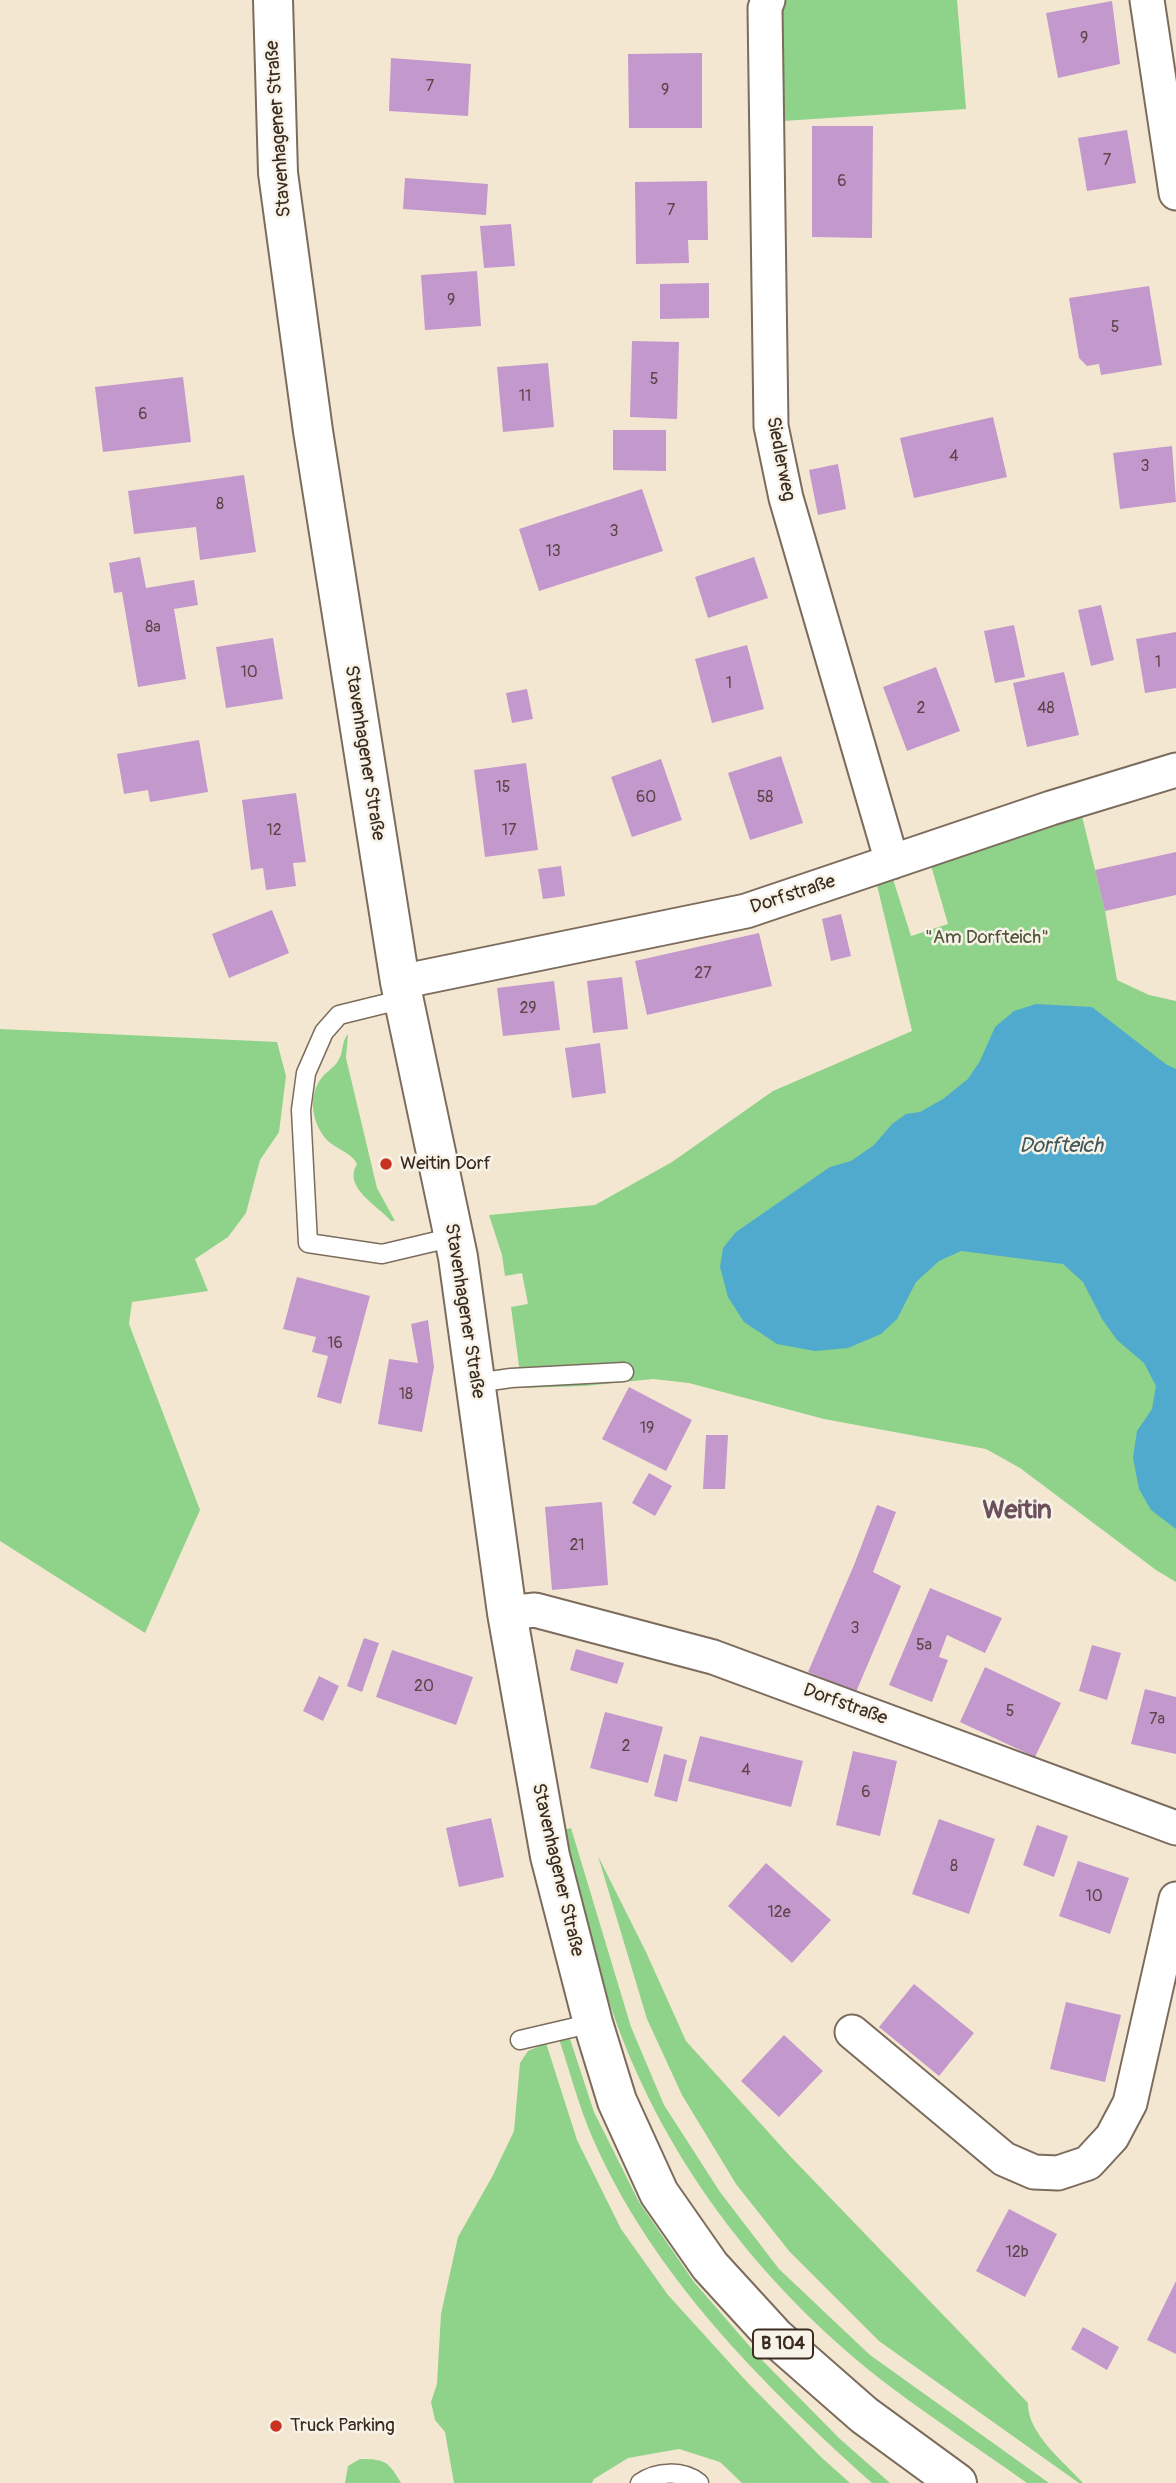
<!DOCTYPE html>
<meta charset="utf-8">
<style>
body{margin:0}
canvas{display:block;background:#f4e7d1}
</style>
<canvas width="1176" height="2483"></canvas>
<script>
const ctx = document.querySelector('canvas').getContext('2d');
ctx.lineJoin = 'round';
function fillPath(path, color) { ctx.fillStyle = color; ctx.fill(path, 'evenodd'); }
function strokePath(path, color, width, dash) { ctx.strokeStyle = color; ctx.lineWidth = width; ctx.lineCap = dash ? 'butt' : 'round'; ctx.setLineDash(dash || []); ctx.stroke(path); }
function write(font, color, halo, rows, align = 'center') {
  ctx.font = font + ' Pangolin,sans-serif'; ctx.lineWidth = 5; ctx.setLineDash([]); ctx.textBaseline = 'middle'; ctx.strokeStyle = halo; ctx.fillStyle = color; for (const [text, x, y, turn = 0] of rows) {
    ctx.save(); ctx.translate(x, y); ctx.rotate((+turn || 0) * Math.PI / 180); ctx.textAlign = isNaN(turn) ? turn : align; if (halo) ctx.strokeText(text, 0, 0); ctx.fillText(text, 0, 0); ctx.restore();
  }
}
const green = new Path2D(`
 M782,0H957L966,109L783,121Z
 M1082,816L1105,911L1117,980L1149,995L1176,1001V1582L1156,1570L1020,1468L986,1449L824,1419L689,1383L653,1379L584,1386L522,1388L511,1307L528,1304L522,1273L505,1276L502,1255L489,1215L595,1205L672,1162L773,1091L912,1031L876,881L892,876L911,936L948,924L930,862L1014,839Z
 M0,1029L277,1042L286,1076L279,1132L260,1160L246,1213L228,1237L195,1259L208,1291L132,1302L129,1324L200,1510L145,1633L0,1541Z
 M348,1034L346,1058L377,1188L395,1221H391C379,1206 342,1188 357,1164C352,1153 336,1149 327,1140C311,1123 307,1093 324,1075C329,1070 336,1066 339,1059C344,1051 341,1042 348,1034Z
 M571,1828L631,2027L664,2105L720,2192L779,2269L870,2355L1049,2483H1027C982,2451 936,2421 892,2388C768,2294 668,2167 615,2019C593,1958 579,1893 564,1830Z
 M598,1856L646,1952L686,2041L789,2155L1028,2403C1027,2433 1064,2462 1083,2483H1079L879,2341L789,2251L736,2184L682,2095L647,2019Z
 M559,2039H570L594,2112L639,2202L694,2282L759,2357L840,2439L890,2483H872C763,2385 653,2276 593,2139C579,2107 570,2072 559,2039Z
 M546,2043L577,2140L621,2229L668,2295L748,2383L821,2457L850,2483H742L720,2462L679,2449L628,2458L594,2479L592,2483H454L445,2432L435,2420L431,2402L437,2384L441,2314L458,2237L492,2177L514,2131L520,2063L528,2051Z
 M360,2459C385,2459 388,2461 401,2483H345L348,2466Z`);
const water = new Path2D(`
 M1036,1004L1092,1007L1167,1065L1176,1069V1529L1151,1510L1139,1489L1133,1458L1137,1431L1152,1409L1156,1386L1144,1363L1117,1340L1102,1319L1083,1282L1063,1264L961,1251L939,1261L916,1282L897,1319L881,1334L848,1348L815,1351L777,1344L744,1322L728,1297L720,1267L723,1248L736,1232L830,1167L851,1161L874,1145L892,1124L906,1114L920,1112L943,1099L968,1079L980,1061L995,1027L1014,1011Z`);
const building = new Path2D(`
 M1112,1L1120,64L1058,78L1046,13Z
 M702,53V128H629L628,54Z
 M391,58L471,64L468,116L389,111Z
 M812,126H873L872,238L812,237Z
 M1127,130L1136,183L1087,191L1078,138Z
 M405,178L488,184L486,215L403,209Z
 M707,181L708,240H688L689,263L636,264L635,182Z
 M511,224L515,266L484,268L480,226Z
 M477,271L481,326L425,330L421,275Z
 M709,283V318L660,319V284Z
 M1149,286L1162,365L1101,375L1099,364L1087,366L1079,358L1069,298Z
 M632,341L679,342L677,419L630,417Z
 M548,363L554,427L503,432L497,367Z
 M183,377L191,442L103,452L95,387Z
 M993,417L1007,477L914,498L900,438Z
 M613,430H666V471L613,470Z
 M1172,446L1176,502L1120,509L1113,453Z
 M838,464L846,509L818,515L809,470Z
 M244,475L256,552L200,560L196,527L134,534L128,491Z
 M642,489L663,551L539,591L519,529Z
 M140,557L146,588L194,580L198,605L174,609L186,679L138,687L122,592L114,593L109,563Z
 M754,557L768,598L708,618L695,577Z
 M1101,605L1114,660L1091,666L1078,610Z
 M1014,625L1025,677L995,683L984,631Z
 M1176,632V688L1145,693L1136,639Z
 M273,638L283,699L226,708L216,647Z
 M747,645L764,709L712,723L695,659Z
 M936,667L960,731L907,751L883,687Z
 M1064,672L1079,735L1027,747L1013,683Z
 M527,689L533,719L512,723L506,693Z
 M199,740L208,792L150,802L148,790L124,794L117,754Z
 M781,756L803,823L750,840L728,773Z
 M661,759L682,820L632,837L611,777Z
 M526,763L538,850L485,857L474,770Z
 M296,793L306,862L293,863L296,886L266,890L263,868L251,870L242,800Z
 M1176,852V895L1105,911L1095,870Z
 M561,866L565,896L543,899L538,869Z
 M272,910L289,953L229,978L212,934Z
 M841,914L851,956L831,961L822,919Z
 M759,933L772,986L647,1015L635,961Z
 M622,977L628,1029L593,1033L587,981Z
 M554,981L560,1030L503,1036L497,988Z
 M600,1043L606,1093L572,1098L565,1048Z
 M297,1277L370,1296L341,1404L317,1397L328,1356L312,1352L316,1337L283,1329Z
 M428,1320L434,1367L422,1432L378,1424L389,1359L418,1363L411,1324Z
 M629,1387L692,1420L666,1471L602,1439Z
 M706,1435H728L725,1489H703Z
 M649,1473L672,1486L655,1516L632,1503Z
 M602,1502L608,1585L552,1590L545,1507Z
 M877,1505L896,1512L873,1572L901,1586L856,1692L808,1672L854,1565Z
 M930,1588L1002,1618L985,1653L947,1635L939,1657L948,1660L932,1702L889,1685Z
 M364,1638L379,1643L362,1692L347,1686Z
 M1092,1645L1121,1653L1107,1700L1079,1691Z
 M576,1649L624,1663L617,1684L570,1670Z
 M392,1650L473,1677L456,1725L376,1697Z
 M985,1667L1061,1703L1035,1757L960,1722Z
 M319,1676L339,1686L323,1721L303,1711Z
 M1145,1689L1176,1697V1754L1131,1744Z
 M605,1712L663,1727L648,1783L590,1768Z
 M700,1736L803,1761L791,1807L688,1781Z
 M853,1751L897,1761L880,1836L836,1825Z
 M664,1754L687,1760L677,1802L654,1796Z
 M491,1818L504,1877L459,1887L446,1828Z
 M939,1819L995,1839L969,1914L912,1894Z
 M1037,1825L1068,1836L1054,1877L1023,1865Z
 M1078,1861L1129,1878L1110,1934L1059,1916Z
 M766,1863L831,1920L792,1963L728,1906Z
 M914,1984L974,2033L939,2076L879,2027Z
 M1066,2002L1121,2015L1105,2082L1050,2069Z
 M784,2035L823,2071L779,2117L741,2081Z
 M1009,2209L1057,2234L1025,2297L976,2271Z
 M1176,2281V2354L1147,2340Z
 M1083,2327L1119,2347L1107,2370L1071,2349Z`);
const lane = new Path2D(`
 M404,999L339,1015L324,1032L306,1073L301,1110L308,1243L382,1254L454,1237
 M476,1383L511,1378L624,1372
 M520,2040L593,2023
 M640,2483C657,2471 683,2470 699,2483`);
const street = new Path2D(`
 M768,0L765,8L771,426L786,498L892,862
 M1147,0L1176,193
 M400,982L746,911L1051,808L1176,770
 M507,1613L535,1610L713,1657L1176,1828
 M852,2032L1004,2159L1034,2172L1058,2173L1088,2163L1112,2137L1130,2103L1176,1899`);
const primary = new Path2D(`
 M273,0L278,173L313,431L400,982L458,1257L507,1613L550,1856L593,2023L617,2101L659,2193L710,2266L775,2337L864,2415L957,2483`);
const markers = [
 [386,1164,7,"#c8321e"],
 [276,2426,7,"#c8321e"]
];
const numberNames = [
 ["9",1084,39],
 ["7",430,87],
 ["9",665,91],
 ["7",1107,161],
 ["6",842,182],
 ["7",671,211],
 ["9",451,301],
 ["5",1115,328],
 ["5",654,380],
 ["11",525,397],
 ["6",143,415],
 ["4",954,457],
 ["3",1145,467],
 ["8",220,505],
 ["3",614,532],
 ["13",553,552],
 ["8a",153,628],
 ["1",1158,663],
 ["10",249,673],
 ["1",729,684],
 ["2",921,709],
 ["48",1046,709],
 ["15",503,788],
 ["60",646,798],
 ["58",765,798],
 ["12",274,831],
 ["17",509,831],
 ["27",703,974],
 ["29",528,1009],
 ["16",335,1344],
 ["18",406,1395],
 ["19",647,1429],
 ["21",577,1546],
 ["3",855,1629],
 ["5a",924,1646],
 ["20",424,1687],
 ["5",1010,1712],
 ["7a",1157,1720],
 ["2",626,1747],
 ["4",746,1771],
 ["6",866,1793],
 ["8",954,1867],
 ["10",1094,1897],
 ["12e",779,1913],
 ["12b",1017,2253]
];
const shields = [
 [783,2344,60]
];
const shieldNames = [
 ["B 104",783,2344]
];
const streetNames = [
 ["Stavenhagener Straße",279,129,-94],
 ["Siedlerweg",780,459,79],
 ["Stavenhagener Straße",364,753,81],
 ["Dorfstraße",793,895,-18],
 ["Stavenhagener Straße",464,1311,81],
 ["Dorfstraße",845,1705,20],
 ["Stavenhagener Straße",557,1870,77]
];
const parkNames = [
 ["\"Am Dorfteich\"",987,938]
];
const poiNames = [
 ["Weitin Dorf",400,1164],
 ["Truck Parking",290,2426]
];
const waterNames = [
 ["Dorfteich",1061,1147]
];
const districtNames = [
 ["Weitin",1017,1511]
];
fillPath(green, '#8fd28a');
fillPath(water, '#4faacd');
fillPath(building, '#c398cc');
strokePath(lane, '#7c6c5d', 21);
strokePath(street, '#7c6c5d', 37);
strokePath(primary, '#7c6c5d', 42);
strokePath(lane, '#fff', 18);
strokePath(street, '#fff', 33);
strokePath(primary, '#fff', 38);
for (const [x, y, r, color] of markers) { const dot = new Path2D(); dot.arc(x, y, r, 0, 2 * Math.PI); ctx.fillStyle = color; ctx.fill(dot); strokePath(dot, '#f7f3e8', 2.5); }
write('16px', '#5d464a', null, numberNames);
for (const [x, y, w] of shields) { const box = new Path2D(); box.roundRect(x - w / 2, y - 14.5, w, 29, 5); ctx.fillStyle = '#f7f3e8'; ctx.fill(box); strokePath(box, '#3b2a1e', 2); }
write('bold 18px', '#3b2a1e', null, shieldNames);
write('19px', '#3b2a1e', '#f7f3e8', streetNames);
write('19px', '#505439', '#f7f3e8', parkNames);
write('19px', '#3b2a1e', '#f7f3e8', poiNames, 'left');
write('italic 21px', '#42575b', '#f7f3e8', waterNames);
write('bold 26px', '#6b505b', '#f7f3e8', districtNames);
</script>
